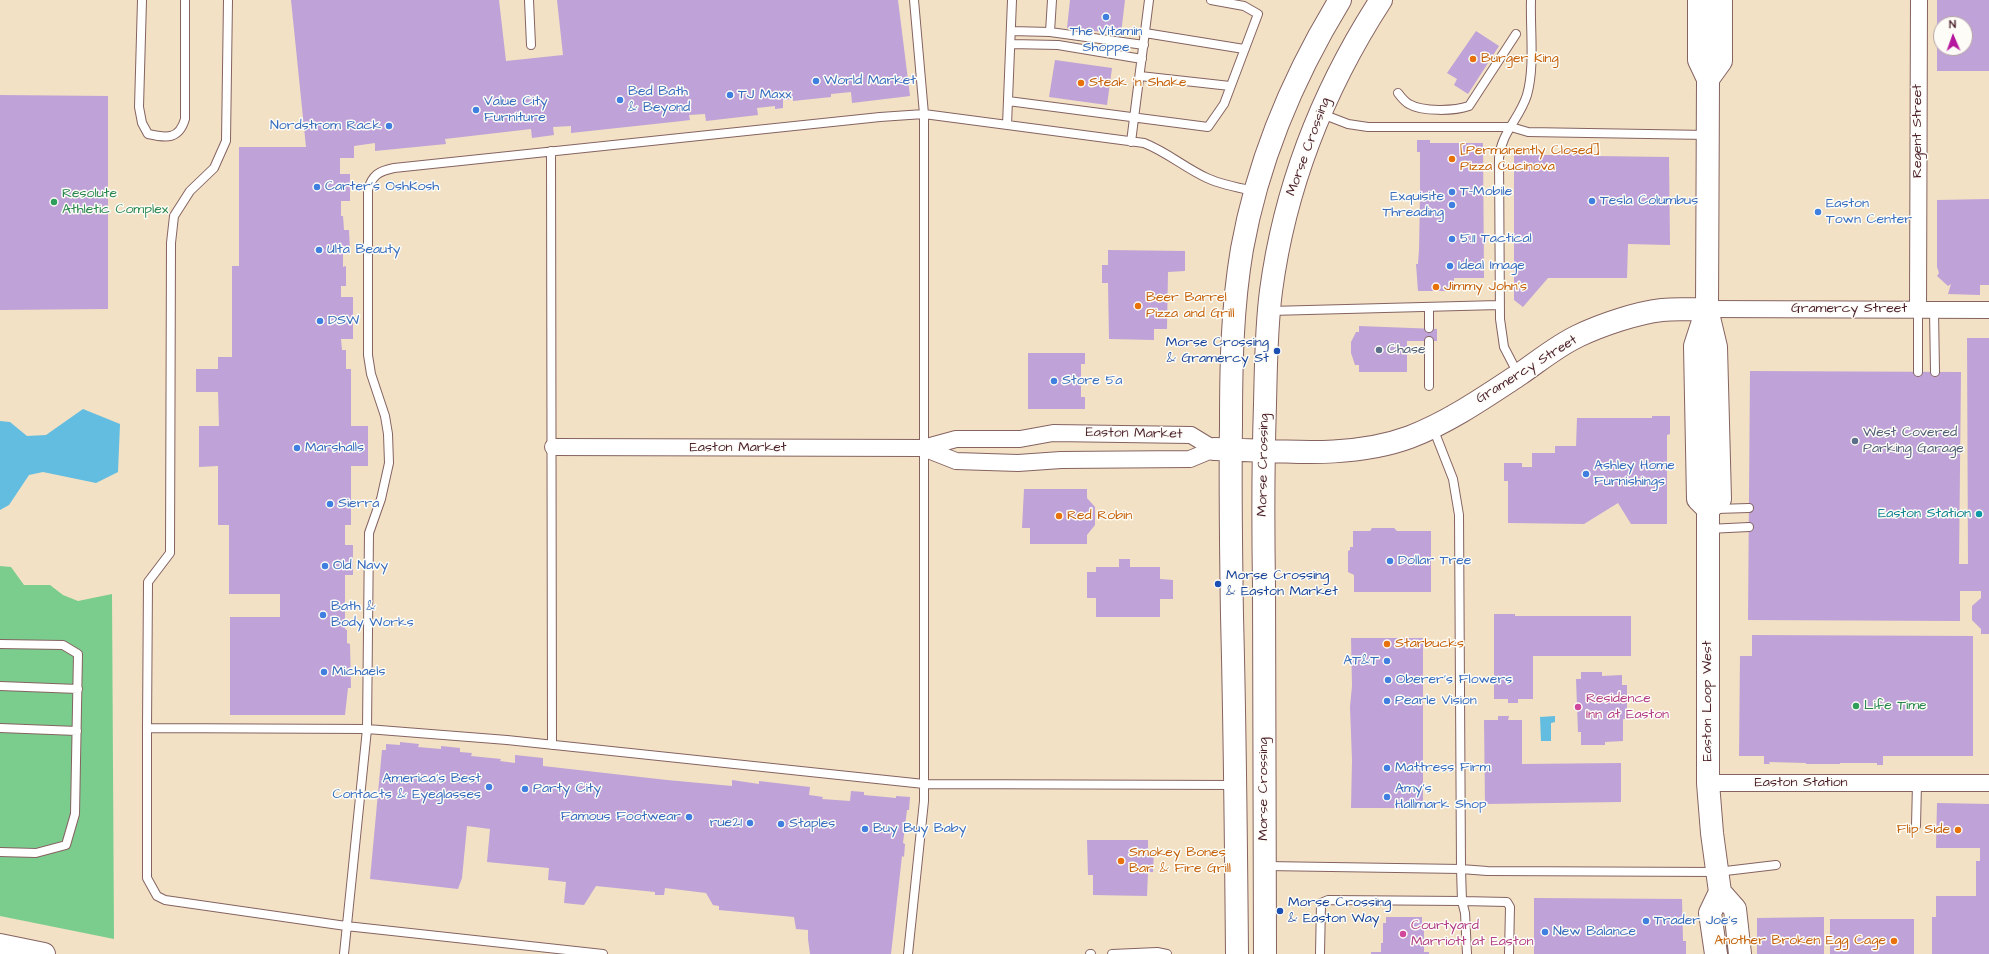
<!DOCTYPE html>
<style>
body{margin:0}
#map{position:relative;width:1989px;height:954px;overflow:hidden;background:#f2e1c4;font-family:"Architects Daughter",sans-serif}
canvas{display:block}
.north{position:absolute;left:1933px;top:16px;width:40px;height:40px;box-sizing:border-box;background:#fdfcf7;border:1px solid #b5a4a5;border-radius:50%;rotate:358deg;font-size:11px;font-weight:700;line-height:16px;text-align:center;color:#4a1f2b}
.north::after{content:'';display:block;margin:auto;width:14px;height:18px;background:#b5179e;clip-path:polygon(50% 0,100% 100%,50% 72%,0 100%)}
</style>
<div id="map">
<canvas width="1989" height="954"></canvas>
<div class="north">N</div>
</div>
<script>
const ctx = document.querySelector('canvas').getContext('2d');
ctx.lineJoin = 'round';
function fillPath(path, color) { ctx.fillStyle = color; ctx.fill(path, 'evenodd'); }
function strokePath(path, color, width, dash) { ctx.strokeStyle = color; ctx.lineWidth = width; ctx.lineCap = dash ? 'butt' : 'round'; ctx.setLineDash(dash || []); ctx.stroke(path); }
function write(font, color, halo, rows, align = 'center') {
  ctx.font = font + ' "Architects Daughter",sans-serif'; ctx.lineWidth = 3; ctx.setLineDash([]); ctx.textBaseline = 'middle'; ctx.strokeStyle = halo; ctx.fillStyle = color; for (const [text, x, y, turn = 0] of rows) {
    ctx.save(); ctx.translate(x, y); ctx.rotate((+turn || 0) * Math.PI / 180); ctx.textAlign = isNaN(turn) ? turn : align; if (halo) ctx.strokeText(text, 0, 0); ctx.fillText(text, 0, 0); ctx.restore();
  }
}
const green = new Path2D(`
 M0,566L11,567L24,585H50L63,595L78,601L112,594L114,939L0,916Z`);
const water = new Path2D(`
 M83,409L120,424L118,472L96,483L43,472L29,475L9,505L0,510V421L10,422L27,436L46,435Z
 M1555,716V722L1551,723V741H1541L1540,717Z`);
const building = new Path2D(`
 M291,0H499L506,61L563,55L557,0H898L910,96L852,103L851,92L831,94V97L793,101V99L783,100V108L775,109V106L757,108L758,115L706,121L705,114L689,115L690,120L682,121L571,133V126L553,127L554,135L532,138L531,129L445,139L446,144L375,151V143L354,146V158H340V174H350V201H341V216H343L344,230H349L350,251H343V267L346,266V286H341V297H353V339H341L342,350H346V369H351V426H368V466H351V525H345V545H353V575H345V629L347,630V643L350,644L351,688H348L345,715H230V617H280V594H229V525H218V466L199,467V426H219L218,392H196V369H218V357H232V266H239V147H306Z
 M1070,0H1125L1121,34L1067,28Z
 M1937,0H1989V71H1937ZM1941,24H1965V48H1941Z
 M1476,31L1499,46L1468,94L1454,85L1457,79L1447,73Z
 M1055,60L1112,68L1107,105L1049,97Z
 M0,95L108,96V309L0,310Z
 M1417,140H1430V143H1483L1484,278H1454V291H1418L1416,264H1418L1419,250L1420,197V152H1417Z
 M1560,149L1593,150L1594,156L1669,157L1670,245L1628,244L1627,278H1548L1523,307L1514,300V155H1560Z
 M1989,199V285H1980V295L1948,294L1951,284L1948,286L1937,276L1939,273L1937,267V200Z
 M1108,250L1185,251V271L1168,272L1167,329H1154V340L1109,339L1108,283H1102V265H1108Z
 M1359,326L1437,329V341H1407V372H1359V365H1355L1351,353V342L1356,332H1359Z
 M1967,338H1989V634H1981V629L1972,620V606L1981,598V591H1960V621L1748,620L1750,371L1961,372L1959,564H1968Z
 M1028,353H1085V364H1081V397H1085V409H1028Z
 M1652,416H1670V434L1667,435V524H1631L1618,503L1584,524L1508,523V481H1504V463H1522V467H1532V453H1555V446H1576L1577,418H1652Z
 M1024,489H1087V498L1095,507V525L1087,535V544H1030V528H1022Z
 M1372,528H1394L1397,531H1431V592H1354V575L1348,572V551L1350,550V547H1353V531H1370Z
 M1119,559H1130V567H1160V579L1173,580V599H1160V617H1096V598H1087V572H1096V567H1119Z
 M1494,614H1515V616H1631V656H1533V699H1518V703H1508V699H1494Z
 M1752,635L1973,636V756H1883V765H1877V763H1840V764H1806V763L1769,762L1770,764H1764V756H1739L1740,656H1752Z
 M1351,638H1423V808H1351L1352,760L1350,707L1352,686Z
 M1581,672H1602V676L1622,675V685H1627V719H1623V741L1605,742V745H1581V732H1578L1576,679H1581Z
 M1498,716H1509L1508,720H1522V764L1621,763V802L1485,804L1484,720H1498Z
 M400,742L419,744L418,747L441,749V746L460,748V752L472,753L471,756L501,759L500,761L515,763V755L543,758V766L667,780L732,786V780L759,784V781L810,787L809,795L823,797L822,799L850,801L851,791L864,792V795L896,798V796L910,797L909,810H907L903,843L905,844L904,857L902,856L891,954H810L808,939V930L796,929L794,917L719,910V906L713,905L706,893L665,888L664,895H655V892L596,886L584,905L564,903L566,882L548,880L549,868L487,862L490,829L467,826L462,878L458,889L370,879L382,750H386V744L400,745Z
 M1937,803L1989,804V954H1932V917H1936V896H1976V861H1980V848H1936Z
 M1087,840H1148V850H1154L1153,872H1148L1147,896L1093,895V875H1088Z
 M1534,898L1682,899L1683,941H1686V954H1534Z
 M1386,917H1422V925H1424V952H1429V954H1371V952H1381V943H1383V923H1386Z
 M1824,917V954H1757V918Z
 M1830,919H1914V954H1830Z`);
const lane = new Path2D(`
 M142,0L139,107L142,123L148,134C166,138 179,140 185,119V0
 M529,0L531,45
 M1011,31L1050,32L1144,45
 M1050,32L1052,0
 M1145,33L1244,49
 M1011,44L1058,45L1142,59
 M1140,76L1230,86
 M1398,93C1401,97 1405,102 1409,104C1422,112 1455,111 1469,106L1516,34
 M1008,101L1208,127L1224,104L1258,14L1244,6L1211,0
 M1322,114L1348,124L1368,127H1511L1528,132L1707,135
 M1007,125L1012,0
 M1131,142L1149,0
 M551,151L552,745
 M1934,310L1935,372
 M1270,311L1499,305
 M1429,328V307
 M1429,341V386
 M1918,372V309
 M1518,374L1504,347L1500,319L1499,158C1501,133 1520,118 1527,95C1535,67 1530,29 1531,0
 M1433,428L1453,479L1459,515L1461,869L1487,871L1717,872L1776,865
 M1716,509L1749,508
 M1708,529L1749,527
 M0,644L63,645L78,654L75,814L66,845L36,853L0,852
 M0,686L78,689
 M0,728L77,731
 M147,728L148,582L170,553L171,243L174,216L190,191L214,168L226,141L228,0
 M1916,826L1917,783
 M1266,866L1461,869L1462,901L1507,902L1510,907L1509,954
 M344,954L367,729L369,533L381,499L389,463L388,434L385,416L371,374L368,355V190C372,175 379,171 394,168L880,117L924,114L1144,143C1167,152 1185,168 1207,178C1222,185 1239,188 1255,191
 M603,954L346,926L165,900L157,896L147,878V728L367,729L507,740L924,784L1234,785
 M908,954L924,801V114L914,0
 M1090,954H1091
 M1112,954L1157,952L1167,954
 M1320,954L1321,903L1328,900L1462,901L1465,913L1467,954`);
const street = new Path2D(`
 M1707,309L1989,310
 M1918,309L1919,0
 M553,447L923,448L956,439H1020L1053,433L1191,435L1214,449
 M923,448L956,461L1018,463L1061,460L1190,459L1214,449
 M1708,783H1989`);
const secondary = new Path2D(`
 M1699,0V60L1708,79L1707,309L1716,347L1720,499L1708,509
 M1708,79L1721,61V0
 M1707,309L1695,346L1698,499L1708,509V783L1712,833L1720,892L1710,913L1716,954
 M1214,449C1278,450 1348,460 1410,437C1449,422 1485,397 1520,374C1539,361 1557,346 1578,336C1601,325 1636,313 1662,310C1677,309 1692,309 1707,309
 M1720,892L1735,909L1740,954
 M0,945L44,954
 M1237,954C1236,841 1235,729 1232,616C1231,552 1230,489 1231,425C1231,366 1232,308 1242,249C1258,160 1293,77 1340,0
 M1265,954C1264,831 1264,708 1264,586C1263,525 1263,465 1265,404C1266,366 1266,329 1271,291C1285,186 1324,88 1381,0`);
const markers = [
 [1106,17,4,"#3f7fe0"],
 [1473,59,4,"#e8710a"],
 [816,81,4,"#3f7fe0"],
 [1081,83,4,"#e8710a"],
 [730,95,4,"#3f7fe0"],
 [620,100,4,"#3f7fe0"],
 [476,110,4,"#3f7fe0"],
 [389,126,4,"#3f7fe0"],
 [1452,159,4,"#e8710a"],
 [317,187,4,"#3f7fe0"],
 [1452,192,4,"#3f7fe0"],
 [1592,201,4,"#3f7fe0"],
 [54,202,4,"#2e9e5b"],
 [1452,205,4,"#3f7fe0"],
 [1818,212,4,"#3f7fe0"],
 [1452,239,4,"#3f7fe0"],
 [319,250,4,"#3f7fe0"],
 [1450,266,4,"#3f7fe0"],
 [1436,287,4,"#e8710a"],
 [1138,306,4,"#e8710a"],
 [320,321,4,"#3f7fe0"],
 [1379,350,4,"#5c6f8a"],
 [1277,351,4,"#1a4fb4"],
 [1054,381,4,"#3f7fe0"],
 [1855,441,4,"#5c6f8a"],
 [297,448,4,"#3f7fe0"],
 [1586,474,4,"#3f7fe0"],
 [330,504,4,"#3f7fe0"],
 [1979,514,4,"#0f9aa8"],
 [1059,516,4,"#e8710a"],
 [1390,561,4,"#3f7fe0"],
 [325,566,4,"#3f7fe0"],
 [1218,584,4,"#1a4fb4"],
 [323,615,4,"#3f7fe0"],
 [1387,644,4,"#e8710a"],
 [1387,661,4,"#3f7fe0"],
 [324,672,4,"#3f7fe0"],
 [1388,680,4,"#3f7fe0"],
 [1387,701,4,"#3f7fe0"],
 [1856,706,4,"#2e9e5b"],
 [1578,707,4,"#d1479c"],
 [1387,768,4,"#3f7fe0"],
 [489,787,4,"#3f7fe0"],
 [525,789,4,"#3f7fe0"],
 [1387,797,4,"#3f7fe0"],
 [689,817,4,"#3f7fe0"],
 [750,823,4,"#3f7fe0"],
 [781,824,4,"#3f7fe0"],
 [865,829,4,"#3f7fe0"],
 [1958,830,4,"#e8710a"],
 [1121,861,4,"#e8710a"],
 [1280,911,4,"#1a4fb4"],
 [1646,921,4,"#3f7fe0"],
 [1545,932,4,"#3f7fe0"],
 [1403,934,4,"#d1479c"],
 [1894,941,4,"#e8710a"]
];
const shopNames = [
 ["The Vitamin",1106,32,"center"],
 ["Shoppe",1106,48,"center"],
 ["World Market",824,81],
 ["Bed Bath",628,92],
 ["& Beyond",628,108],
 ["TJ Maxx",738,95],
 ["Value City",484,102],
 ["Furniture",484,118],
 ["Nordstrom Rack",381,126,"right"],
 ["Carter's OshKosh",325,187],
 ["T-Mobile",1460,192],
 ["Exquisite",1444,197,"right"],
 ["Threading",1444,213,"right"],
 ["Tesla Columbus",1600,201],
 ["Easton",1826,204],
 ["Town Center",1826,220],
 ["5.11 Tactical",1460,239],
 ["Ulta Beauty",327,250],
 ["Ideal Image",1458,266],
 ["DSW",328,321],
 ["Store 5a",1062,381],
 ["Marshalls",305,448],
 ["Ashley Home",1594,466],
 ["Furnishings",1594,482],
 ["Sierra",338,504],
 ["Dollar Tree",1398,561],
 ["Old Navy",333,566],
 ["Bath &",331,607],
 ["Body Works",331,623],
 ["AT&T",1379,661,"right"],
 ["Michaels",332,672],
 ["Oberer's Flowers",1396,680],
 ["Pearle Vision",1395,701],
 ["Mattress Firm",1395,768],
 ["America's Best",481,779,"right"],
 ["Contacts & Eyeglasses",481,795,"right"],
 ["Party City",533,789],
 ["Amy's",1395,789],
 ["Hallmark Shop",1395,805],
 ["Famous Footwear",681,817,"right"],
 ["rue21",742,823,"right"],
 ["Staples",789,824],
 ["Buy Buy Baby",873,829],
 ["Trader Joe's",1654,921],
 ["New Balance",1553,932]
];
const foodNames = [
 ["Burger King",1481,59],
 ["Steak 'n Shake",1089,83],
 ["[Permanently Closed]",1460,151],
 ["Pizza Cucinova",1460,167],
 ["Jimmy John's",1444,287],
 ["Beer Barrel",1146,298],
 ["Pizza and Grill",1146,314],
 ["Red Robin",1067,516],
 ["Starbucks",1395,644],
 ["Flip Side",1950,830,"right"],
 ["Smokey Bones",1129,853],
 ["Bar & Fire Grill",1129,869],
 ["Another Broken Egg Cage",1886,941,"right"]
];
const streetNames = [
 ["Regent Street",1918,131,-90],
 ["Morse Crossing",1309,147,-70],
 ["Gramercy Street",1849,309],
 ["Gramercy Street",1527,370,-32],
 ["Easton Market",1134,434,1],
 ["Easton Market",738,448],
 ["Morse Crossing",1264,465,-89],
 ["Easton Loop West",1708,701,-90],
 ["Easton Station",1801,783],
 ["Morse Crossing",1264,789,-90]
];
const leisureNames = [
 ["Resolute",62,194],
 ["Athletic Complex",62,210],
 ["Life Time",1864,706]
];
const transitNames = [
 ["Morse Crossing",1269,343,"right"],
 ["& Gramercy St",1269,359,"right"],
 ["Morse Crossing",1226,576],
 ["& Easton Market",1226,592],
 ["Morse Crossing",1288,903],
 ["& Easton Way",1288,919]
];
const serviceNames = [
 ["Chase",1387,350],
 ["West Covered",1863,433],
 ["Parking Garage",1863,449]
];
const cultureNames = [
 ["Easton Station",1971,514]
];
const hotelNames = [
 ["Residence",1586,699],
 ["Inn at Easton",1586,715],
 ["Courtyard",1411,926],
 ["Marriott at Easton",1411,942]
];
fillPath(green, '#7bcd8e');
fillPath(water, '#63bde1');
fillPath(building, '#bfa2d7');
strokePath(lane, '#856361', 10);
strokePath(street, '#856361', 18);
strokePath(secondary, '#856361', 24);
strokePath(lane, '#fff', 8);
strokePath(street, '#fff', 16);
strokePath(secondary, '#fff', 22);
for (const [x, y, r, color] of markers) { const dot = new Path2D(); dot.arc(x, y, r, 0, 2 * Math.PI); ctx.fillStyle = color; ctx.fill(dot); strokePath(dot, '#fdfcf7', 1.5); }
write('14px', '#366cbe', '#fdfcf7', shopNames, 'left');
write('14px', '#c56008', '#fdfcf7', foodNames, 'left');
write('14px', '#4a1f2b', '#fdfcf7', streetNames);
write('14px', '#27864d', '#fdfcf7', leisureNames, 'left');
write('14px', '#164399', '#fdfcf7', transitNames, 'left');
write('14px', '#4e5e75', '#fdfcf7', serviceNames, 'left');
write('14px', '#0d838f', '#fdfcf7', cultureNames, 'right');
write('14px', '#b23c85', '#fdfcf7', hotelNames, 'left');
</script>
